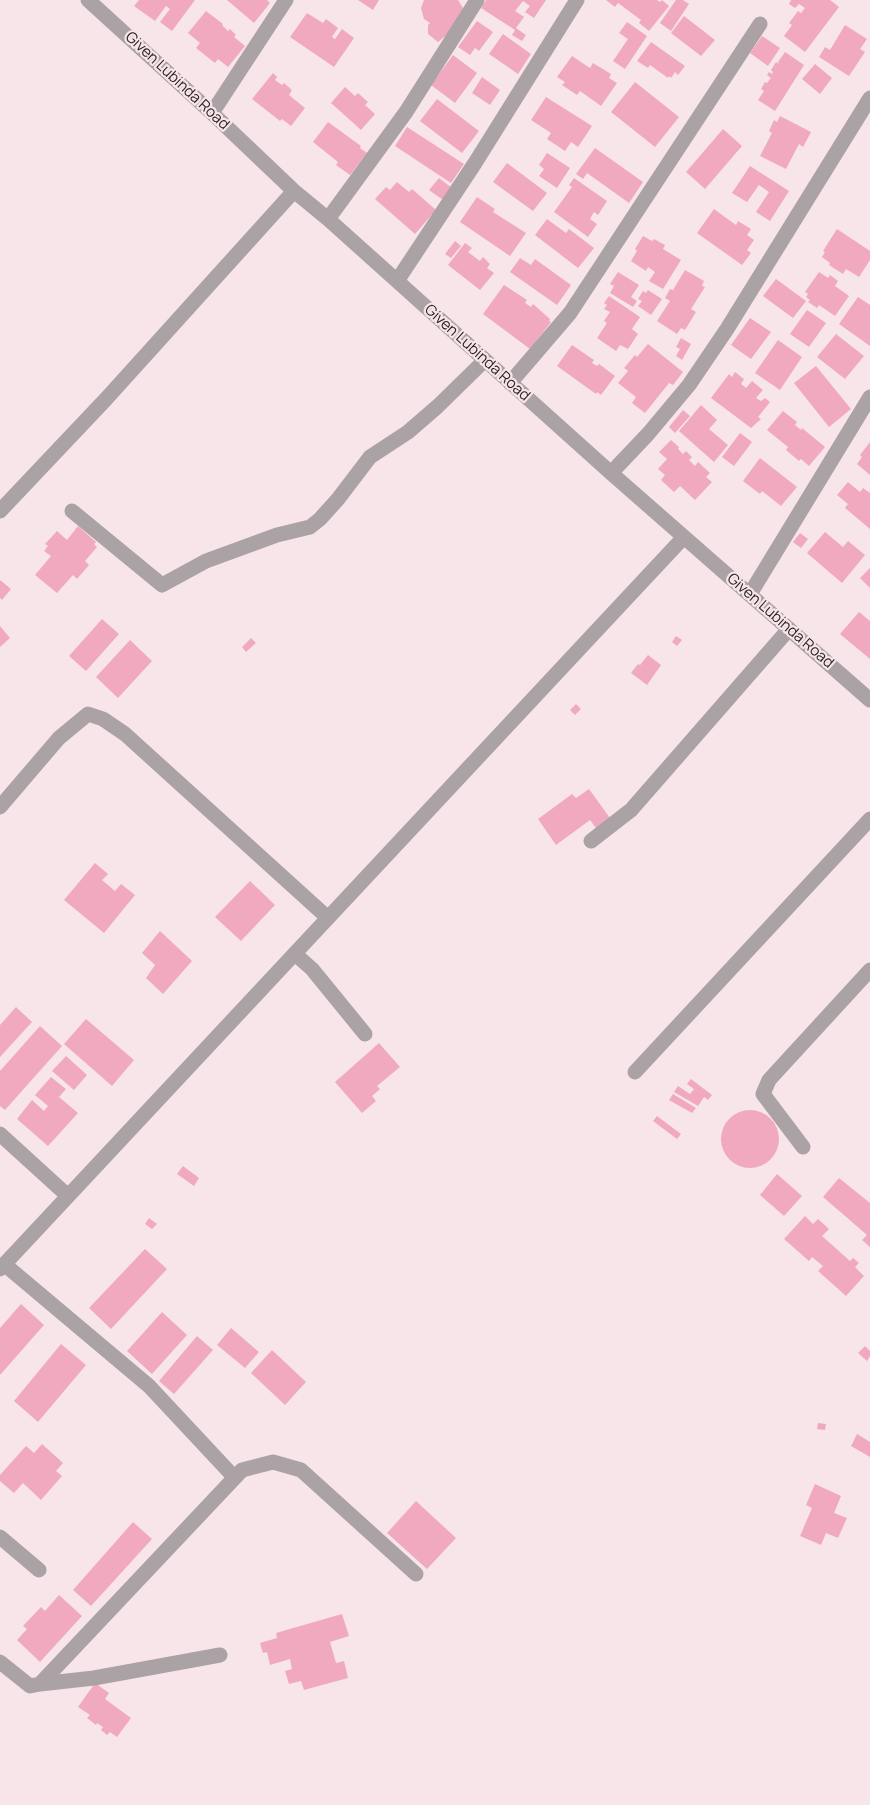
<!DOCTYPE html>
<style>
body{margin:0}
canvas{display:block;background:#f7e5ea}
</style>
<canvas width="870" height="1805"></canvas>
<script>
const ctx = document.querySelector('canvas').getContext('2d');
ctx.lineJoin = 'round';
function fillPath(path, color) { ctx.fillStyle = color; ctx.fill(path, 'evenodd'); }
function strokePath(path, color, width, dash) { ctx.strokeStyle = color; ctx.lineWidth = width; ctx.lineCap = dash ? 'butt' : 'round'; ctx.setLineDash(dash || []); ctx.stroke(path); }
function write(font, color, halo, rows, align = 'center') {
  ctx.font = font + ' Manrope,sans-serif'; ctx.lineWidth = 4.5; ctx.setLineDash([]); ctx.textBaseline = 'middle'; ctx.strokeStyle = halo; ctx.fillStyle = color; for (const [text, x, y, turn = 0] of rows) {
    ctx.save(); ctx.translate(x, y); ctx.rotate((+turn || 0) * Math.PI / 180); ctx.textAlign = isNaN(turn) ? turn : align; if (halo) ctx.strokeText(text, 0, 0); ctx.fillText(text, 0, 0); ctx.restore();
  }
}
const building = new Path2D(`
 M139,0H195L172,31L160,22L170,9L166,6L155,21L134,6Z
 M227,0H267L270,3L254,23Z
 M358,0H379L373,10Z
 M424,0H458L463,8L461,15L449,33L438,42L428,34V25L430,23L424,19L421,8Z
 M486,0H546L534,18L525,12L530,6L523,1L515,11L524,17L516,28L526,35L522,41L512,35L515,30L481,8Z
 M606,0H657L660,2L662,0L669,6L649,31L639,23L641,20L618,3L615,7Z
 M676,0H683L689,4L671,31L660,23Z
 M791,0H830L839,7L805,52L784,36L792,25L789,23L798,11L801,13L805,8L799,4L795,8L789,4Z
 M206,11L223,24L222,25L228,31L230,29L236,35L234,37L245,46L228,67L218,59L215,63L196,48L200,43L188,33Z
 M307,13L323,23L326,19L338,28L332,37L335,39L342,29L354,38L334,67L290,37Z
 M684,16L715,40L701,56L671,33Z
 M477,21L493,32L479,51L475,48L470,55L458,47Z
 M627,22L647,36L625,69L613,61L628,39L619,33Z
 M845,25L867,39L860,49L865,52L849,76L819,57L825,47L830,50Z
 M503,34L531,54L518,74L489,54Z
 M762,36L780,48L768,66L750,53Z
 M651,42L685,66L678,75L675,72L671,78L669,76L668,78L650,65L648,68L637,61Z
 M785,52L804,65L775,111L758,100L764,91L761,89L765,82L767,83L771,78L767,75L769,72L772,74L773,72L771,70L776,62L779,64L778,62Z
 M453,55L477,73L455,103L431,85Z
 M572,56L590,68L593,63L611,74L609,78L617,83L601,106L580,91L577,95L562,85L565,82L557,77Z
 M815,64L832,78L820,94L802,79Z
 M273,73L277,77L275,80L282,85L284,83L292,90L289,95L305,108L291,126L282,119L280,121L252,99Z
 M482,77L500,90L490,105L472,93Z
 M635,82L679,117L655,147L611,112Z
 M345,87L355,96L358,93L368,102L365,105L375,114L361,130L331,103Z
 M546,97L592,126L578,147L571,142L565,151L547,139L551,133L531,120Z
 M437,99L479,131L462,153L420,121Z
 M780,116L811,132L803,147L799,144L786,169L760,156L772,133L769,131L774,120L777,122Z
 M328,122L361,146L360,148L367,153L350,175L336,165L338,162L313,142Z
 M407,127L464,164L451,183L395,146Z
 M723,129L742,146L705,189L686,172Z
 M595,148L643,182L629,203L587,173L583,179L576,174Z
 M547,153L570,168L557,188L539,176L544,169L539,165Z
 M507,163L547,193L533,211L493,182Z
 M750,166L789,191L770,221L756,212L769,192L759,185L747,202L732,193Z
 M439,178L452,188L443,200L429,190Z
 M574,178L607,201L598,215L594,212L590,219L597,224L588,237L554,212L572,187L569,185Z
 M397,182L409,192L412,189L436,210L415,234L375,199L386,187L390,190Z
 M477,197L495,209L493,212L526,233L510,256L460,222Z
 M714,209L736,225L738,221L751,229L747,235L754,240L747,250L751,253L742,265L697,233Z
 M547,219L566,233L569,229L594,248L578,268L535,235Z
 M837,229L870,251V260L859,277L846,269L843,274L829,265L830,263L822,257L825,252L823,251Z
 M643,236L652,241L654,239L665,245L663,249L681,260L663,289L649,281L655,272L648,267L646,271L631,261L637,251L635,249Z
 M455,241L461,246L451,258L445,254Z
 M465,243L472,248L468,252L480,261L483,257L490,264L487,268L494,273L480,290L448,265Z
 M520,258L531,265L535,259L571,285L557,305L510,272Z
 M685,270L704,281L702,286L705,287L691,309L696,312L685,330L681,328L677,334L657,321L670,301L665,298L670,289L673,290Z
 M618,272L639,285L631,297L637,301L633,307L610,293L614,286L610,284Z
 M819,272L828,278L830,275L838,281L835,286L849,296L835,316L819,305L817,308L808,302L810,300L806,297L808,294L805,292Z
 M776,279L806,301L793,318L763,296Z
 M504,285L527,300L525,303L531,307L533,304L550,319L549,321L551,322L530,349L483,314Z
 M648,290L662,299L651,315L638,306L642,301L638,299L643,291L646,293Z
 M609,296L640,317L632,329L638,334L628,349L620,345L616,351L597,338L607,323L604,321L610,312L604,309L607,305L604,303Z
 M858,297L870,305V346L839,324Z
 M807,310L826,323L809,347L790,334Z
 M750,318L771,332L751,359L731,345Z
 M836,334L864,356L845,379L817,357Z
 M681,338L691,344L682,360L676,356L680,349L676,347Z
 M778,340L802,357L780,390L755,373Z
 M648,344L683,372L673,385L669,383L645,413L632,403L636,397L618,383L628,371L624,368L635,355L637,357Z
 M572,345L594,360L592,363L597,366L599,364L615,376L601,395L597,392L596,394L557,366Z
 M816,366L851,409L829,427L794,383Z
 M735,372L744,379L741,384L746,388L752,381L763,390L756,398L761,401L765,398L770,402L758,417L761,419L751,428L711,398L729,374L732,377Z
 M701,405L717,420L709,429L728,445L714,462L679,431Z
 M683,410L690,416L675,433L669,427Z
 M783,411L797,422L795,425L801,430L802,428L825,447L809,466L801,459L799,461L786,450L788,447L767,430Z
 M740,433L752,442L734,466L722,457Z
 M671,440L679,447L678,449L683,454L686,451L692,457L689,460L695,466L698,462L710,473L706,477L712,482L695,500L680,486L674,492L661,480L665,475L658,469L667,459L659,452Z
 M870,442V475L857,464L862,457L860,455Z
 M760,458L797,487L781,506L762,491L760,494L743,481Z
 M848,482L860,492L863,488L870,493V529L845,508L848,504L837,495Z
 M78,526L96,542L94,544L97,547L85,561L89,565L77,579L73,575L57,593L35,575L51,556L44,551L48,546L45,544L57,531L67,540Z
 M825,532L843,547L848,541L865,555L842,583L807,553Z
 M800,533L808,539L801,548L793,542Z
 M870,568V588L860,578Z
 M0,580L11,589L2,600L0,598Z
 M859,612L870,621V659L840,634Z
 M102,619L119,634L86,671L69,656Z
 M0,626L10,638L0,647Z
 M676,636L682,640L677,646L672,642Z
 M251,638L256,643L246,652L242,647Z
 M130,640L152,661L118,698L96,677Z
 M648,655L661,665L647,685L631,673L638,664L640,665Z
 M576,704L581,709L575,715L570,710Z
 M589,789L610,818L596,828L590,820L556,845L538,819L572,794L576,798Z
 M95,863L108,874L102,880L115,891L121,884L135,895L104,933L64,900Z
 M250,881L275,905L241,941L215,917Z
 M160,931L192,961L163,994L146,978L155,965L142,953Z
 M16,1007L32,1022L0,1057V1025Z
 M86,1019L134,1060L112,1086L64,1044Z
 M40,1026L62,1046L5,1110L0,1106V1071Z
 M379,1043L400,1067L377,1086L380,1089L372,1096L376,1101L362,1113L335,1082Z
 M66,1056L87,1075L74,1090L52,1071Z
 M51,1077L66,1089L59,1097L78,1113L48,1146L17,1119L32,1100L44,1111L48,1106L35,1095Z
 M691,1079L712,1095L708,1100L704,1097L698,1106L674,1092L678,1086L690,1094L694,1089L687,1084Z
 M673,1094L696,1108L692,1113L669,1100Z
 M721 1139a29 29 0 1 1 58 0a29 29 0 1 1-58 0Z
 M657,1116L681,1134L677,1139L653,1121Z
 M183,1166L199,1178L194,1186L177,1174Z
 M777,1174L802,1196L784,1216L760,1195Z
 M839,1178L870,1203V1247L862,1240L867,1235L823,1197Z
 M805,1216L813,1224L818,1219L829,1229L822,1236L850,1261L853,1258L859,1263L855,1267L864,1276L846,1296L818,1271L823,1266L812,1257L809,1261L784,1239Z
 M149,1218L157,1224L152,1229L145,1224Z
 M145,1249L167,1269L111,1329L89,1308Z
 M21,1304L44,1325L0,1375V1328Z
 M162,1312L187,1335L152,1374L127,1351Z
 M231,1328L259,1352L245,1368L217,1345Z
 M197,1336L213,1350L174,1394L159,1381Z
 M61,1344L86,1365L38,1422L14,1401Z
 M865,1346L870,1351V1356L867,1361L858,1353Z
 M272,1350L306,1382L285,1405L251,1373Z
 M818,1423L826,1424L825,1430L817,1429Z
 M857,1434L870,1442V1457L851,1446Z
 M42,1444L63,1463L56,1471L62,1476L41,1500L23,1483L14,1493L0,1481V1475L26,1446L34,1453Z
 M815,1484L841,1496L834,1513L847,1518L838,1538L826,1533L821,1545L800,1536L812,1508L806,1505Z
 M416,1501L456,1538L427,1569L387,1533Z
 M133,1522L152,1539L91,1606L73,1590Z
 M59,1595L82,1616L40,1662L17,1640L27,1629L23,1626L41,1607L45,1611Z
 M342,1614L349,1636L330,1642L336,1663L344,1661L348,1678L304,1690L301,1681L289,1684L285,1671L292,1669L290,1659L270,1665L267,1652L263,1653L260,1643L277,1638L276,1633Z
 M95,1683L109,1693L105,1699L131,1718L117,1737L110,1732L107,1735L101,1730L103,1727L97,1723L96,1725L87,1718L90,1715L78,1707Z`);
const minor = new Path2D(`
 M88,0L212,113L294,191L328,219L611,473L870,700
 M212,113L286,0
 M328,219L406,112L477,0
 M397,281L475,163L577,0
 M510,383L570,313L760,24
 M611,473L648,434L689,385L727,329L870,98
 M0,511L106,399L294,191
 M72,511L162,585L206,561L277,535L310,527L320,519L338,499L370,457L408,432L438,406L485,360
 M750,594L870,397
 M0,807L59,738L88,714L103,719L125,734L328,918
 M591,841L631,810L789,629
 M295,954L312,969L365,1034
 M635,1072L870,819
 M0,1134L68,1196
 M803,1147L763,1094L769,1080L870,970
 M4,1264L149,1386L234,1477
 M0,1269L684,537
 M0,1537L39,1570
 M0,1662L30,1686L40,1684L242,1470L273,1462L301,1470L416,1574
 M40,1684L94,1678L220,1655`);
const streetNames = [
 ["Given Lubinda Road",177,81,43],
 ["Given Lubinda Road",477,353,42],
 ["Given Lubinda Road",780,621,41]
];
fillPath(building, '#f1a9c0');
strokePath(minor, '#aaa2a4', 15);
write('15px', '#2a2325', '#f7e5ea', streetNames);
</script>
